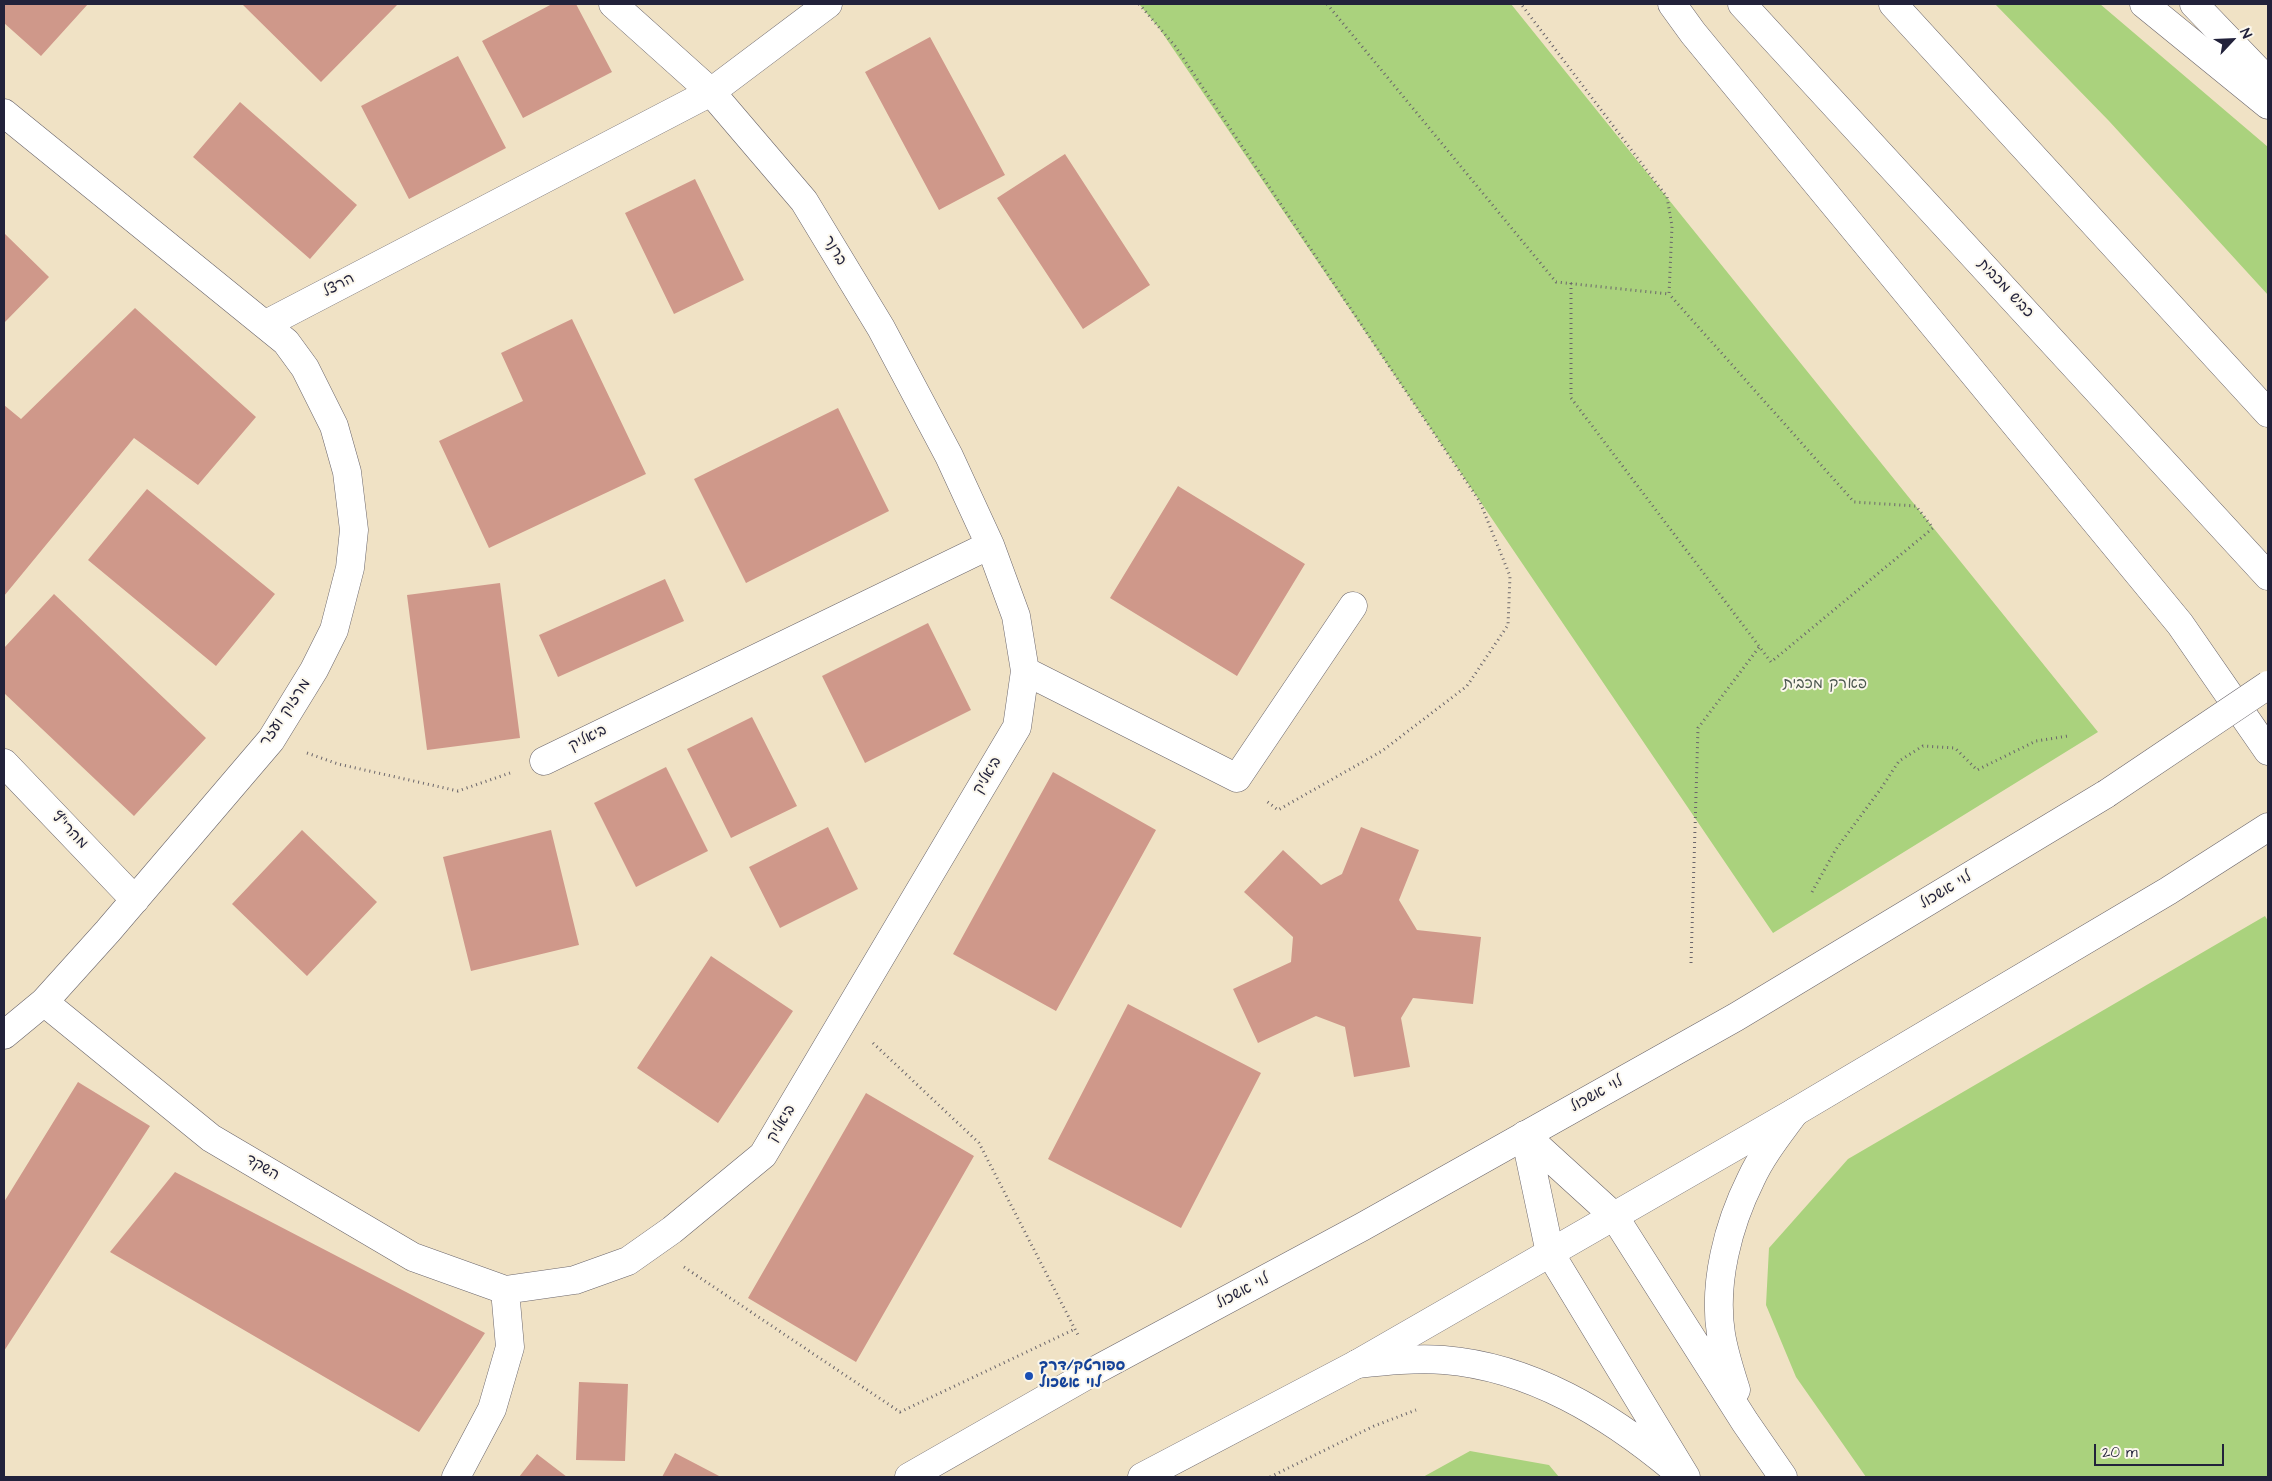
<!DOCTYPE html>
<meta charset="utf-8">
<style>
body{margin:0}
#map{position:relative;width:2272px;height:1481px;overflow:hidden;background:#f0e2c5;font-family:"Architects Daughter",sans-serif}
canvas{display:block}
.frame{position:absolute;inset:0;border:5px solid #22223b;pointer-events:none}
.north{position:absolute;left:2207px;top:15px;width:50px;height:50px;-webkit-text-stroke:4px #fbf7ec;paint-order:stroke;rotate:65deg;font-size:14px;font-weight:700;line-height:20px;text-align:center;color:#22223b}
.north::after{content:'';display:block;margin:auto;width:18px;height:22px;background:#22223b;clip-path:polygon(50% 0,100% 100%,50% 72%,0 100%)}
.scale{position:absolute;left:2094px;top:1444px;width:130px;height:22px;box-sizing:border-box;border:2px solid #22223b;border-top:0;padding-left:6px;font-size:15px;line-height:18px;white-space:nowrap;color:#22223b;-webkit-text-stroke:4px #fbf7ec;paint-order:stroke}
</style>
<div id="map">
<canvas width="2272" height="1481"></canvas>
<div class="frame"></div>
<div class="north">N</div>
<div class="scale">20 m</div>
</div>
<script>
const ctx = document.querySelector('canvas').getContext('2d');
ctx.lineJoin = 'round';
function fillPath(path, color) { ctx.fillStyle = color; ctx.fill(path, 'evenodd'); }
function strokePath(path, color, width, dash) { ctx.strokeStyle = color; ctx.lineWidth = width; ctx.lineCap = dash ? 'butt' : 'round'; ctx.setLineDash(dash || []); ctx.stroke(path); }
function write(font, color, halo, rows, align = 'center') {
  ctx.font = font + ' "Architects Daughter","Playpen Sans Hebrew",sans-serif'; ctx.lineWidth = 4; ctx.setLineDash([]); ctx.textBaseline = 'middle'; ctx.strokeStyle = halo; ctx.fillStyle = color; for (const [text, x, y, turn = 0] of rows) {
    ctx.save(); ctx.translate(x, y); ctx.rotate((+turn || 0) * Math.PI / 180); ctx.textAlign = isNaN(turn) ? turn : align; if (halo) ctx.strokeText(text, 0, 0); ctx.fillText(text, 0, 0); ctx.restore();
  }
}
const green = new Path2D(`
 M1139,4H1511L2098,732L1773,933L1159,28Z
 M1995,4H2100L2268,147V295L2109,121Z
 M2265,916L2268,921V1477H1866L1796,1377L1766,1305L1769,1248L1848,1159Z
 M1470,1451L1549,1465L1559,1477H1423Z`);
const building = new Path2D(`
 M4,4H88L41,56L4,23Z
 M242,4H398L321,82Z
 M552,4H576L612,72L523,118L482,41Z
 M930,37L1005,175L939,210L865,72Z
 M458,56L506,148L409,199L361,106Z
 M240,102L357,205L310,259L193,157Z
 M1065,154L1150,285L1083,329L997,198Z
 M695,179L744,280L674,314L625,213Z
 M4,233L49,277L4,323Z
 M135,308L256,417L198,485L134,438L4,596V405L21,419Z
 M572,319L646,474L489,548L439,441L523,401L501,353Z
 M838,408L889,511L746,583L694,479Z
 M1178,486L1305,564L1237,676L1110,598Z
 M147,489L275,594L216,666L88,560Z
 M665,579L684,621L558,677L539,635Z
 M500,583L520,738L427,750L407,595Z
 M54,594L206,738L134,816L4,693V648Z
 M928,623L971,710L865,763L822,676Z
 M752,717L797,806L731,838L687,749Z
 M666,767L708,851L636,887L594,803Z
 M1053,772L1156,830L1056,1011L953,954Z
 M828,827L858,889L780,928L749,867Z
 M1361,827L1419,850L1399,900L1417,930L1481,937L1473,1004L1413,998L1401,1018L1410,1067L1354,1077L1345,1027L1316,1016L1258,1043L1233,989L1291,962L1293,937L1244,892L1283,850L1321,885L1342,874Z
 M302,830L377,902L307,976L232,904Z
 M551,830L579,945L471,971L443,857Z
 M711,956L793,1011L718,1123L637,1068Z
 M1128,1004L1261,1073L1181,1228L1048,1159Z
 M78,1082L150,1126L4,1351V1202Z
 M866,1093L974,1156L856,1362L748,1298Z
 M175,1172L485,1333L419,1432L110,1252Z
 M579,1382L628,1384L625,1461L576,1460Z
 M675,1453L721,1477H662Z
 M537,1454L567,1477H519Z`);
const path = new Path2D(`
 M1139,4L1175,46L1480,502L1510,576L1508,625L1467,686L1382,751L1278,810L1265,800
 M1327,4L1556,282L1669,294L1672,226L1667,197L1521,4
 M1571,283V398L1771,662L1933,528L1916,506L1854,502L1669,294
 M307,753L338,764L458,791L510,773
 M1812,892L1836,849L1880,790L1899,761L1923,746L1955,748L1977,770L2036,741L2068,736
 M1691,963L1698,728L1760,646
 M873,1043L979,1143L1079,1337
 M684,1267L900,1412L1075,1329
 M1270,1477L1374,1426L1416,1410`);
const minor = new Path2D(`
 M4,113L286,342L305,368L334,426L347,472L354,530L350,568L334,630L314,670L271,740L108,931L44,1002L4,1035
 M266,324L711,92L828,4
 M1025,671L1237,778L1353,606
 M544,761L990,545
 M4,763L135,900
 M44,1002L211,1138L413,1257L505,1290L575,1280L628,1261L672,1230L763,1155L1017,727L1025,671L1016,616L990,545L949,456L881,328L804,201L711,92L613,4
 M456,1477L492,1409L510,1347L505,1290`);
const major = new Path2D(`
 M2194,4L2268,81
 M909,1477L1096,1370L1362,1227L1736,1017L2106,794
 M1142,1477L1357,1364L1795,1112L2168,891L2268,827`);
const highway = new Path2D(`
 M1672,4L1693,33L2180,624L2268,751
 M1742,4L2268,576
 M1893,4L2268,413
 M2144,4L2268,105
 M1525,1135L1614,1216L1745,1422L1783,1477
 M1525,1135L1550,1253L1686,1477
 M1357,1364C1386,1361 1415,1358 1444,1360C1531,1367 1608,1414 1674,1469
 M1736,1390C1730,1371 1724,1353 1721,1334C1713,1283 1728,1225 1751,1179C1762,1155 1779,1134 1795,1112`);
const majorBridge = new Path2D(`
 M2106,794L2268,685`);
const markers = [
 [1029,1376,5,"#1a4fb4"]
];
const streetNames = [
 ["ברנר",834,251,59],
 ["הרצל",339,286,-28],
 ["כביש מכבית",2005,289,47],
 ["מרזוק ועזר",286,713,-56],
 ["ביאליק",588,739,-26],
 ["ביאליק",988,776,-59],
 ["מהרי\"ץ",69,831,46],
 ["לוי אשכול",1946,891,-31],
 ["לוי אשכול",1597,1095,-29],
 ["ביאליק",782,1124,-59],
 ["השקד",262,1168,31],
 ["לוי אשכול",1243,1292,-28]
];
const parkNames = [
 ["פארק מכבית",1825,685]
];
const transitNames = [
 ["ספורטק/דרך",1039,1367],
 ["לוי אשכול",1039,1384]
];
fillPath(green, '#aad27d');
fillPath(building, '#cf988a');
strokePath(minor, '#6a656b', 29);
strokePath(major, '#6a656b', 29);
strokePath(highway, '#6a656b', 29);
strokePath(path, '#6a656b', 3, [1, 4]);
strokePath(minor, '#fff', 28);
strokePath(major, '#fff', 28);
strokePath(highway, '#fff', 28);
strokePath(majorBridge, '#6a656b', 29, []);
strokePath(majorBridge, '#fff', 28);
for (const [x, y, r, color] of markers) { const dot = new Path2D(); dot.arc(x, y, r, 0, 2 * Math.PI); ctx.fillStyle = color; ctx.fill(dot); strokePath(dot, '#fbf7ec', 2); }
write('15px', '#22223b', '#fbf7ec', streetNames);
write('15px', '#4b574f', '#fbf7ec', parkNames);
write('bold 15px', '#164399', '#fbf7ec', transitNames, 'left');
</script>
